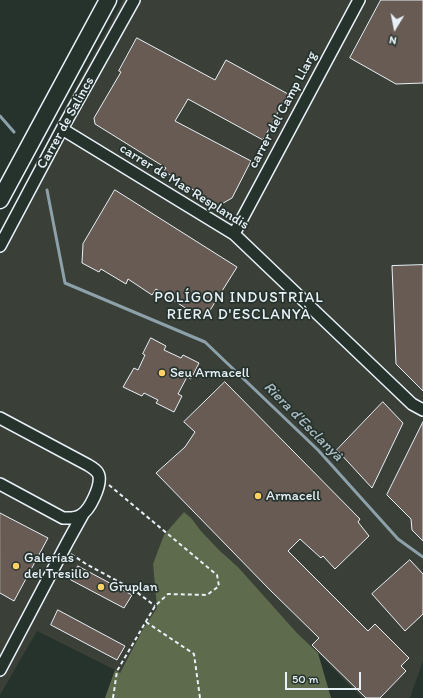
<!DOCTYPE html>
<meta charset="utf-8">
<style>
body{margin:0}
#map{position:relative;width:423px;height:698px;overflow:hidden;background:#26332d;font-family:Itim,sans-serif}
canvas{display:block}
.north{position:absolute;left:375px;top:8px;width:40px;height:40px;-webkit-text-stroke:3px #26332d;paint-order:stroke;rotate:190deg;font-size:11px;font-weight:700;line-height:16px;text-align:center;color:#e8f1f8}
.north::after{content:'';display:block;margin:auto;width:14px;height:18px;background:#e8f1f8;clip-path:polygon(50% 0,100% 100%,50% 72%,0 100%)}
.scale{position:absolute;left:285px;top:672px;width:76px;height:18px;box-sizing:border-box;border:2px solid #e8f1f8;border-top:0;padding-left:5px;font-size:12px;line-height:14px;white-space:nowrap;color:#e8f1f8;-webkit-text-stroke:3px #26332d;paint-order:stroke}
</style>
<div id="map">
<canvas width="423" height="698"></canvas>
<div class="north">N</div>
<div class="scale">50 m</div>
</div>
<script>
const ctx = document.querySelector('canvas').getContext('2d');
ctx.lineJoin = 'round';
function fillPath(path, color) { ctx.fillStyle = color; ctx.fill(path, 'evenodd'); }
function strokePath(path, color, width, dash) { ctx.strokeStyle = color; ctx.lineWidth = width; ctx.lineCap = dash ? 'butt' : 'round'; ctx.setLineDash(dash || []); ctx.stroke(path); }
function write(font, color, halo, rows, align = 'center') {
  ctx.font = font + ' Itim,sans-serif'; ctx.lineWidth = 3.5; ctx.setLineDash([]); ctx.textBaseline = 'middle'; ctx.strokeStyle = halo; ctx.fillStyle = color; for (const [text, x, y, turn = 0] of rows) {
    ctx.save(); ctx.translate(x, y); ctx.rotate((+turn || 0) * Math.PI / 180); ctx.textAlign = isNaN(turn) ? turn : align; if (halo) ctx.strokeText(text, 0, 0); ctx.fillText(text, 0, 0); ctx.restore();
  }
}
const built = new Path2D(`
 M123,0H423V661L410,698H362L318,653L297,633L238,567L219,550L201,531L192,519L153,564L157,608L143,629L120,673L115,670L37,631L0,695V231L56,124Z`);
const green = new Path2D(`
 M184,512L192,519L201,531L219,550L238,567L297,633L318,653L331,698H105L115,670L120,673L143,629L157,608L153,564L164,535Z`);
const stream = new Path2D(`
 M0,116L14,132
 M47,190L65,283L205,342L318,450L398,539L423,557`);
const building = new Path2D(`
 M381,0H423V83L396,84L350,58Z
 M137,38L215,80L226,60L288,94L263,140L188,99L184,106L175,121L251,161L232,198L218,206L164,171L166,168L95,124L94,118L121,72L119,71Z
 M115,190L237,267L204,320L156,289L152,295L128,279L126,284L101,269L99,272L82,263L83,244Z
 M423,265V391L396,364L392,266Z
 M151,338L166,346L164,350L181,358L183,355L199,363L191,379L187,377L178,394L182,396L174,412L156,403L158,400L144,393L142,396L123,387L134,368L138,370L145,355L143,354Z
 M225,382L360,519L358,522L369,536L335,569L323,556L321,558L300,539L288,551L368,631L375,624L409,658L401,666L406,671L380,698H366L312,645L319,638L269,589L156,473L185,447L195,432L184,422Z
 M383,402L403,423L372,488L337,450Z
 M423,422V541L412,530L411,519L387,495Z
 M0,513L48,538L14,601L0,593Z
 M410,560L423,574V614L405,631L372,594Z
 M78,566L132,595L124,608L71,580Z
 M58,610L125,646L117,660L51,625Z`);
const path = new Path2D(`
 M109,485L217,575L219,586L207,595L168,594L155,606L117,671L113,698
 M71,554L86,564L134,590L155,606
 M146,622L194,654L200,698`);
const street = new Path2D(`
 M62,129L234,234L412,404L423,410
 M234,234L359,0
 M0,246L62,129L134,0
 M0,418L88,465C93,468 98,471 99,476C101,486 90,510 81,515C75,519 70,518 63,518L0,484
 M0,670L67,543L83,514`);
const secondary = new Path2D(`
 M0,200L108,0`);
const markers = [
 [162,373,4,"#ffd166"],
 [258,496,4,"#ffd166"],
 [16,566,4,"#ffd166"],
 [101,587,4,"#ffd166"]
];
const streetNames = [
 ["carrer del Camp Llarg",283,110,-62],
 ["Carrer de Salincs",66,123,-61],
 ["carrer de Mas Resplandis",184,187,32]
];
const poiNames = [
 ["Seu Armacell",170,373],
 ["Armacell",266,496],
 ["Galerías",24,558],
 ["del Tresillo",24,574],
 ["Gruplan",109,587]
];
const neighbourhoodNames = [
 ["POLÍGON INDUSTRIAL",239,298],
 ["RIERA D'ESCLANYÀ",239,315]
];
const waterNames = [
 ["Riera d'Esclanyà",303,422,45]
];
fillPath(built, '#3a3f38');
fillPath(green, '#5e6b4c');
strokePath(stream, '#8ca1a9', 3);
fillPath(building, '#675b53');
strokePath(building, '#e8f1f8', 1);
strokePath(street, '#e8f1f8', 14);
strokePath(secondary, '#e8f1f8', 19);
strokePath(path, '#e8f1f8', 2, [4, 3]);
strokePath(street, '#26332d', 11);
strokePath(secondary, '#26332d', 16);
for (const [x, y, r, color] of markers) { const dot = new Path2D(); dot.arc(x, y, r, 0, 2 * Math.PI); ctx.fillStyle = color; ctx.fill(dot); strokePath(dot, '#26332d', 1.5); }
write('14px', '#e8f1f8', '#26332d', streetNames);
write('14px', '#e8f1f8', '#26332d', poiNames, 'left');
ctx.letterSpacing = '1px';
write('15px', '#e8f1f8', '#26332d', neighbourhoodNames);
ctx.letterSpacing = '0px';
write('italic 15px', '#abbcc4', '#26332d', waterNames);
</script>
